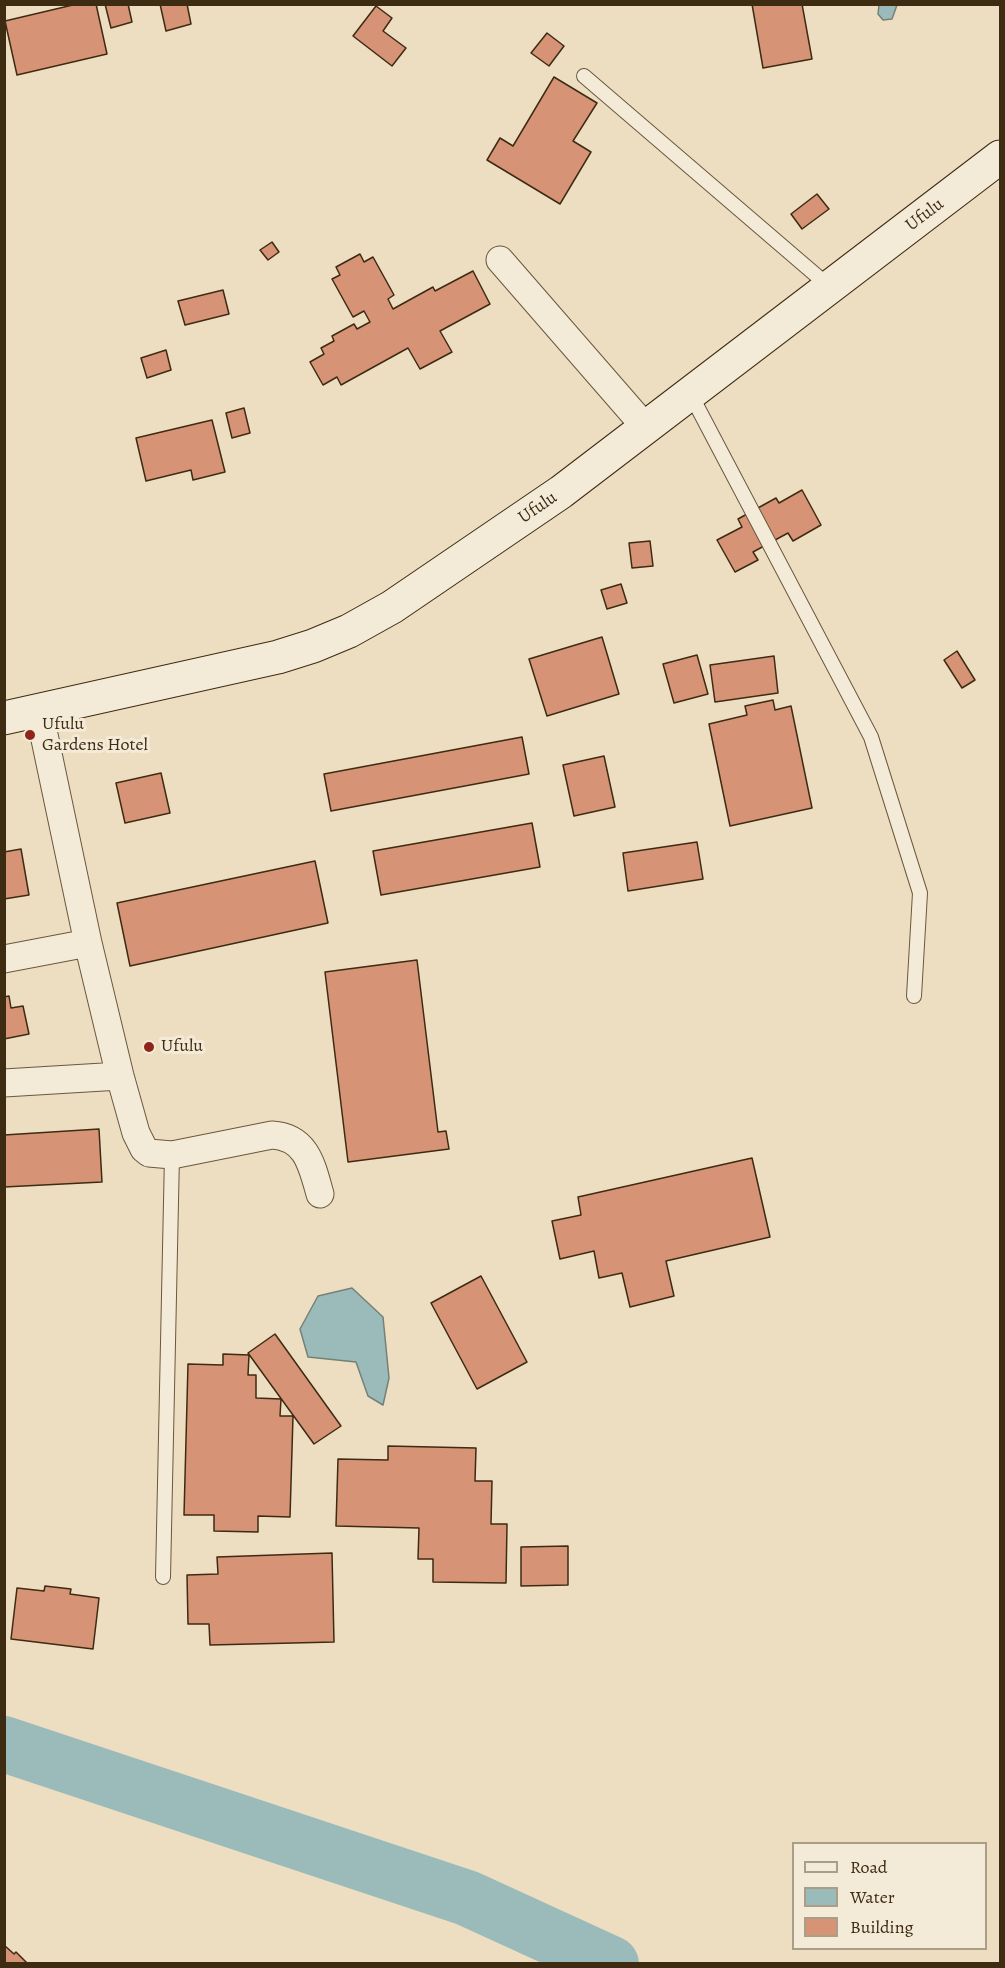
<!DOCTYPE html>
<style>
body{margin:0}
#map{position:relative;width:1005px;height:1968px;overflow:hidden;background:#eddec1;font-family:Alegreya,serif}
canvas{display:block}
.frame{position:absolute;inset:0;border:6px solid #3d2b12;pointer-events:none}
.legend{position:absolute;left:792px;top:1842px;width:195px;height:108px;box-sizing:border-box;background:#f3ead7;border:2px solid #aa9e88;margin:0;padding:8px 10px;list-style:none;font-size:18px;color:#3d2b12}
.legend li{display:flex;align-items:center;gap:12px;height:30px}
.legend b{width:30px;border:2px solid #aa9e88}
</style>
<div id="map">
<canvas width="1005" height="1968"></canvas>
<div class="frame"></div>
<ul class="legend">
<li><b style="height:8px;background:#f3ead7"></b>Road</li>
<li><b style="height:16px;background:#9bbbba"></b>Water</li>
<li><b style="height:16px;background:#d69376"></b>Building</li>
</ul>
</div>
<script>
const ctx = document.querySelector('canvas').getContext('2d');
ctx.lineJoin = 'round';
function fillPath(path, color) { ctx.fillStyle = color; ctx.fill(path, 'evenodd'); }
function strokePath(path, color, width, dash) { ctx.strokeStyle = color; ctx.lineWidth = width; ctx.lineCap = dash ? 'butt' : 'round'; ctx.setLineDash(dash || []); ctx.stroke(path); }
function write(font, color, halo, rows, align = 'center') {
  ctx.font = font + ' Alegreya,serif'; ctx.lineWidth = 6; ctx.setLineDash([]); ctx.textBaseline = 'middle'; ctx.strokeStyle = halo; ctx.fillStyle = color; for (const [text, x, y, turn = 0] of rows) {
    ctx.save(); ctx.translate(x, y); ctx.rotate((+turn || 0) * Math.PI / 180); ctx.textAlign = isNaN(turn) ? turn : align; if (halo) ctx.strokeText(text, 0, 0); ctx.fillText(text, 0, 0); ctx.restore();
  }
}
const water = new Path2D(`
 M879,5H897L892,19L883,20L878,14Z
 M352,1288L383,1317L389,1378L383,1405L368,1396L356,1362L308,1357L300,1329L318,1296Z`);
const river = new Path2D(`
 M4,1744L467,1898L611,1964`);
const building = new Path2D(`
 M77,4H96L107,54L17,75L5,21Z
 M105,4H128L132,22L111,28Z
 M160,4H187L191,24L166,31Z
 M752,4H802L812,59L763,68Z
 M376,6L392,18L383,31L406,48L392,66L353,36Z
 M547,33L564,46L549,66L531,53Z
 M554,77L597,103L573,141L591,152L560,204L487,160L500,138L513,146Z
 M817,194L829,209L802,229L791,214Z
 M272,242L279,252L268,260L260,250Z
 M360,254L364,262L373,257L394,295L388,299L393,309L433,287L435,291L473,271L490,304L440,331L452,352L420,369L408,348L341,385L337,377L323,385L310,362L324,354L321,348L334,341L332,336L354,324L357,329L370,322L364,311L353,317L332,279L340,275L336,267Z
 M223,290L229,314L185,325L178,301Z
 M166,350L171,370L147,378L141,358Z
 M244,408L250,433L232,438L226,413Z
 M212,420L225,472L193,480L191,470L146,481L136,438Z
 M802,490L821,525L793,541L788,533L753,552L758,560L735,572L717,540L742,527L738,519L776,498L779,503Z
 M650,541L653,566L632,568L629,543Z
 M621,584L627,603L607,609L601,590Z
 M602,637L619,694L547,716L529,659Z
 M957,651L975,680L962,688L944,660Z
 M697,655L708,694L674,703L663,664Z
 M774,656L778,693L715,702L710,665Z
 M773,700L775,710L791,706L812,808L730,826L709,724L747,715L745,706Z
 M522,737L529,774L331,811L324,774Z
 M604,756L615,807L574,816L563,765Z
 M161,773L170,813L125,823L116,783Z
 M532,823L540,867L381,895L373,851Z
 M697,842L703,879L628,891L623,853Z
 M21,849L29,895L4,899V852Z
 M315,861L328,923L130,966L117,903Z
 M417,960L438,1132L446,1131L449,1149L348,1162L325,972Z
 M9,996L11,1008L23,1006L29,1034L4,1039V997Z
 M99,1129L102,1182L4,1187V1135Z
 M752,1158L770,1237L666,1261L674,1296L630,1307L622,1273L599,1278L594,1251L560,1259L552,1221L581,1215L578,1197Z
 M481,1276L527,1362L477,1389L431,1303Z
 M275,1334L341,1426L314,1444L248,1353Z
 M223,1354L249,1355L248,1375H256V1398L281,1399L280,1416H293L290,1517L258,1516V1532L214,1531V1515H184L188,1364L223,1365Z
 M388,1446L476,1448L475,1481H492L491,1524H507L506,1583L433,1582V1559H418L419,1528L336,1526L338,1459L388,1460Z
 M568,1546V1585L521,1586V1547Z
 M332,1553L334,1642L210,1645L209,1624H188L187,1575L218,1574L217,1557Z
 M45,1586L71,1589L70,1594L99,1598L93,1649L11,1639L17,1588L44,1591Z
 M4,1945L14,1954L16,1952L28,1964H4Z`);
const lane = new Path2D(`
 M584,76L831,288
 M691,395L871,737L920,893L914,996
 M163,1577L172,1155`);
const street = new Path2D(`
 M500,260L647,429
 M39,711L88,943L120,1076L136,1133L144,1149L149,1153L172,1155L272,1135C307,1137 312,1166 320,1194
 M4,959L88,943
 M4,1083L120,1076`);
const secondary = new Path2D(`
 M4,718L278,657L313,646L349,631L392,607L561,492L1000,157`);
const markers = [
 [30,735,6,"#8f2418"],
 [149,1047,6,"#8f2418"]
];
const streetNames = [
 ["Ufulu",925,215,-37],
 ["Ufulu",538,508,-34]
];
const poiNames = [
 ["Ufulu",42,725],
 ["Gardens Hotel",42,746],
 ["Ufulu",161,1047]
];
fillPath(water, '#9bbbba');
strokePath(water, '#758177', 1.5);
strokePath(river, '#9bbbba', 56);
fillPath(building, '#d69376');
strokePath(building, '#3d2b12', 1.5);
strokePath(lane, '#69583e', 16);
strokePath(street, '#69583e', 29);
strokePath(secondary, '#3d2b12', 35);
strokePath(lane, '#f3ead7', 14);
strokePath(street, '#f3ead7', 27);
strokePath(secondary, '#f3ead7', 33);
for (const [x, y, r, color] of markers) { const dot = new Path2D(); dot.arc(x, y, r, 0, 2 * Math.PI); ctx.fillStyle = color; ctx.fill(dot); strokePath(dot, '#f3ead7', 2); }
write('18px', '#3d2b12', '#f3ead7', streetNames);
write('18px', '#3d2b12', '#f3ead7', poiNames, 'left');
</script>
